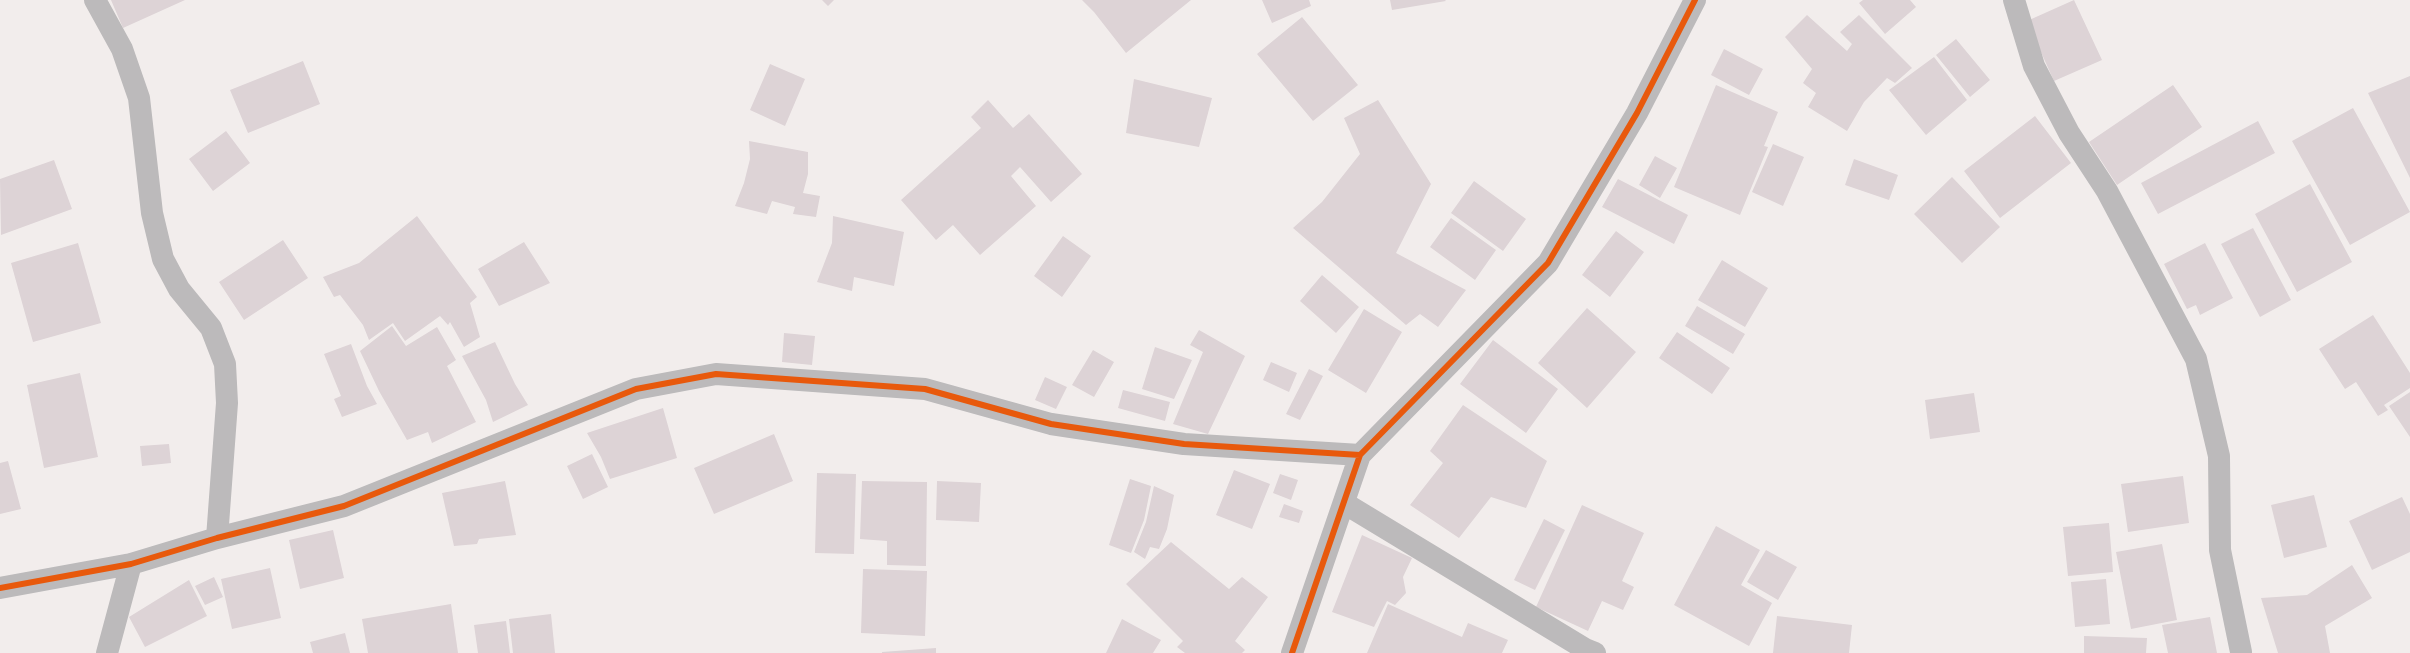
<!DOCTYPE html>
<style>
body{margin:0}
canvas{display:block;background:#f2edec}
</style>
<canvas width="2410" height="653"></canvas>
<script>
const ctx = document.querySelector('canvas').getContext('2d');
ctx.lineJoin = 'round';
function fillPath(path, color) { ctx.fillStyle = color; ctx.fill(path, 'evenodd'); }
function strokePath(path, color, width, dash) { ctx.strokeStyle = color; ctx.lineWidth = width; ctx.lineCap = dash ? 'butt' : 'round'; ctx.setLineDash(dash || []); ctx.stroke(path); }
const building = new Path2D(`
 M111,0H185L123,28Z
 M822,0H834L828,6Z
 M1082,0H1191L1126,53L1094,12Z
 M1262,0H1309L1311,6L1272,23Z
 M1390,0H1445L1446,1L1392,10Z
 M1863,0H1910L1916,7L1885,34L1859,3Z
 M2074,0L2102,60L2054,81L2027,21Z
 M1807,15L1847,51L1852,44L1840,32L1859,15L1912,68L1895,83L1887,78L1864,102L1847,131L1808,107L1816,93L1803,83L1812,69L1785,37Z
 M1302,17L1358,85L1313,121L1257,54Z
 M1956,39L1990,80L1970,97L1936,55Z
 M1724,49L1763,69L1749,95L1711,75Z
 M1934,57L1967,100L1926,135L1889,90Z
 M303,61L320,104L248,133L230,90Z
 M770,64L805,79L785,126L750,110Z
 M2410,76V178L2368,93Z
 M1134,79L1212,98L1199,147L1126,133Z
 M1716,85L1778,112L1764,146L1768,147L1740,215L1674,187Z
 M2173,85L2202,127L2117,185L2089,142Z
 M988,100L1013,128L1029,114L1082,174L1051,202L1020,167L1011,176L1036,206L980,255L953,225L936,240L901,200L981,128L971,117Z
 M1378,100L1431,184L1396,253L1466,290L1438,327L1420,314L1406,325L1293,228L1322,202L1360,154L1344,118Z
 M2353,108L2410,212L2350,245L2292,141Z
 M2035,116L2071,163L2000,218L1964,171Z
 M2258,121L2275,153L2158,214L2141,183Z
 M226,131L250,163L213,191L189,159Z
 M749,141L808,152V174L803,193L820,196L816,217L793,214L795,207L772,201L767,214L735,206L744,183L750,159Z
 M1773,144L1804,157L1783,206L1752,192Z
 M1655,156L1677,168L1660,198L1639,185Z
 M1854,159L1898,175L1889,200L1845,185Z
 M54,160L72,209L1,235L0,179Z
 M1952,177L2000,227L1962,263L1914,214Z
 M1618,179L1688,215L1674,244L1602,207Z
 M1474,181L1526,219L1503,251L1451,213Z
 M2310,184L2352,262L2297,292L2255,214Z
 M417,216L477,297L470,303L480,337L464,347L450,322L448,325L440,316L405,341L393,323L369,340L363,325L340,295L334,297L323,277L359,263Z
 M833,216L904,232L894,286L854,277L852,291L817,282L832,243Z
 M1451,218L1496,250L1475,280L1430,247Z
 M2253,228L2291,300L2260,317L2221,244Z
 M1616,231L1644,252L1610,297L1582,275Z
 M1063,236L1091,256L1062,297L1034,276Z
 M283,240L308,278L244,320L219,282Z
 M524,242L550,283L499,306L478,269Z
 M78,243L101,323L33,342L11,263Z
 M2205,243L2233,298L2200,315L2196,305L2187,309L2164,264Z
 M1722,260L1768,288L1745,327L1698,300Z
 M1322,275L1359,307L1336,333L1300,301Z
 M1697,306L1745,334L1733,354L1685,326Z
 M1587,308L1636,352L1587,408L1538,363Z
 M1364,309L1402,332L1366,393L1328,370Z
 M2373,315L2410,373V388L2384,405L2388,410L2378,416L2356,382L2345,389L2319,349Z
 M392,326L406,346L437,327L456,360L447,366L476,422L432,443L428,432L407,440L379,391L360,351Z
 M1199,330L1245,356L1208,434L1173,424L1203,352L1190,345Z
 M1677,332L1730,368L1712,394L1659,358Z
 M784,333L815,336L812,365L782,362Z
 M1493,340L1558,389L1526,433L1460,384Z
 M495,342L515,384L528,405L493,422L486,400L462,356Z
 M351,344L367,386L377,404L342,417L334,399L341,396L324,354Z
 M1155,347L1192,360L1174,399L1142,389Z
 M1093,350L1114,362L1094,397L1072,385Z
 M1271,362L1297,373L1289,392L1263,380Z
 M1309,369L1323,376L1300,420L1286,414Z
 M80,373L98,457L44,468L27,385Z
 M1045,377L1067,387L1056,409L1035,400Z
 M1123,390L1170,402L1165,421L1118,408Z
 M2410,392V437L2389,406Z
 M1974,393L1980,432L1930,439L1925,400Z
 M1463,405L1547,461L1526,508L1491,497L1459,538L1410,505L1443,463L1430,451Z
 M663,408L677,458L610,479L601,457L587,433Z
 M774,434L793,481L714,514L694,468Z
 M169,444L171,463L142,466L140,446Z
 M592,454L608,487L583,499L567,466Z
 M8,461L21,509L0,514V463Z
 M1234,470L1270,484L1252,529L1216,515Z
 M817,473L856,474L854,554L815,553Z
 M1280,474L1298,480L1291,500L1273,493Z
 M2183,476L2189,523L2128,532L2121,484Z
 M1130,479L1151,486L1144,520L1131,553L1109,545Z
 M505,481L516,535L479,539L477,544L454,546L442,493Z
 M862,481L927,482L926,566L887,565V541L860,539Z
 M937,481L981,483L979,522L936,520Z
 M1154,486L1174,495L1167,529L1159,549L1150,547L1145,559L1134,552L1146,522Z
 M2314,495L2327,547L2284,558L2271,505Z
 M2402,497L2410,514V552L2372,570L2349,521Z
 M1284,504L1303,511L1299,523L1279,517Z
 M1582,505L1644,533L1622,581L1634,587L1623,610L1602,601L1588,631L1536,607Z
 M1544,519L1565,530L1535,590L1514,580Z
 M2109,523L2113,572L2068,576L2063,527Z
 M1716,526L1760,550L1741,585L1772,603L1749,646L1674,605Z
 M333,530L344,578L300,589L289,540Z
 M1362,535L1412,558L1403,577L1406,593L1395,605L1387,601L1374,627L1332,612Z
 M1171,542L1229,589L1242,577L1268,597L1235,641L1245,650L1242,653H1185L1177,647L1183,641L1126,584Z
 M2162,544L2177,620L2131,629L2116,552Z
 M1766,550L1797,567L1778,600L1747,582Z
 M2352,565L2372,598L2325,626L2330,653H2278L2261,598L2307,595Z
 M270,568L281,618L232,629L221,579Z
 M863,569L927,571L925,636L861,633Z
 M214,577L223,597L205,605L195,586Z
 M2106,579L2110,624L2075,627L2071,582Z
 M189,580L207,616L145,647L129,617Z
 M451,604L458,653H368L362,619Z
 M1388,604L1462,637L1468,623L1508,640L1502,653H1367Z
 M551,614L555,653H513L509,619Z
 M1777,616L1852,625L1849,653H1773Z
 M2210,617L2217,653H2168L2162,625Z
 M1122,619L1161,640L1153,653H1106Z
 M506,621L510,653H478L474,625Z
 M345,633L350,653H313L310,642Z
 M2084,636L2147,638L2146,653H2084Z
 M936,648V653H882V652Z`);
const minor = new Path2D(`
 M95,0L122,49L139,98L152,213L163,259L179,289L211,328L225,364L227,403L217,538
 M2014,0L2034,66L2069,133L2107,191L2196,359L2219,456L2220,550L2241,652
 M1344,503L1585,649L1595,653
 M0,588L131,564L217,538L344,506L636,389L716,374L925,389L1051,424L1184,444L1360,455
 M107,653L131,564
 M1292,653L1360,455L1548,263L1637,113L1695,0`);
const cycleway = new Path2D(`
 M0,588L131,564L217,538L344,506L636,389L716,374L925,389L1051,424L1184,444L1360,455
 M1292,653L1360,455L1548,263L1637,113L1695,0`);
fillPath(building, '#ddd3d6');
strokePath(minor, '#bcbabb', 22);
strokePath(cycleway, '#e8590c', 6);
</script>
